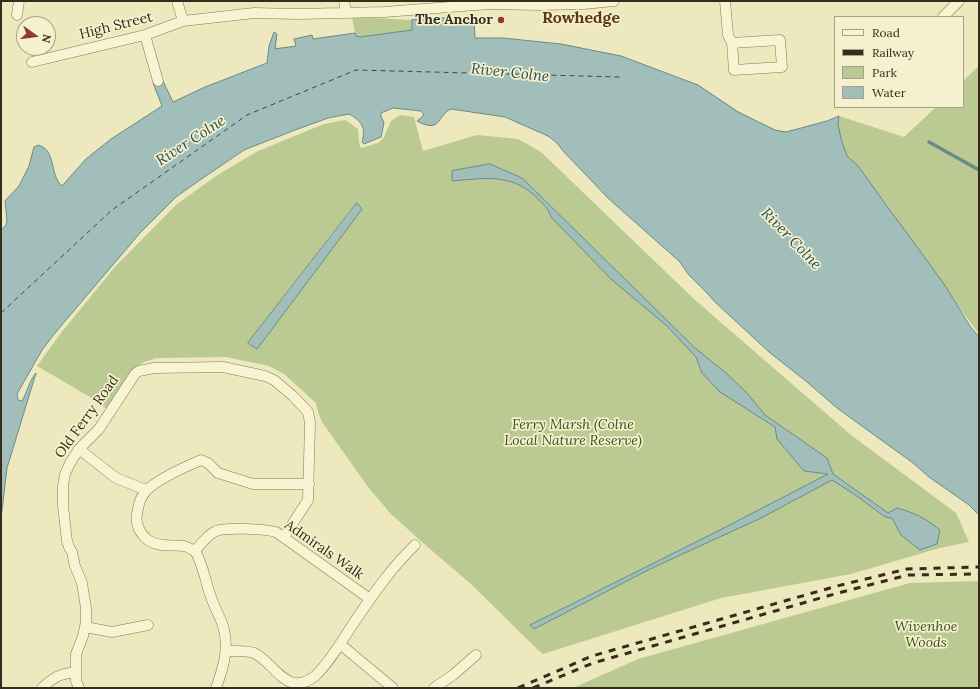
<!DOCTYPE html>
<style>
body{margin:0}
#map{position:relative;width:980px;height:689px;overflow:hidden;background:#ede8be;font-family:Lora,serif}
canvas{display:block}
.frame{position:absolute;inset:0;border:2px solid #342c1c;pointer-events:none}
.legend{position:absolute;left:834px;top:16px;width:130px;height:92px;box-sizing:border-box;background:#f5f0cd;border:1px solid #a8a286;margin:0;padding:5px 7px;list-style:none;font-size:12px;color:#342c1c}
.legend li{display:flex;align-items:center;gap:8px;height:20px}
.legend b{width:20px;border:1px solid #a8a286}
.north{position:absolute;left:16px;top:16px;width:40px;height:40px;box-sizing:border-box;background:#f5f0cd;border:1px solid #a8a286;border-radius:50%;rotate:104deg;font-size:11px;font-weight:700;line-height:16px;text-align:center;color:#342c1c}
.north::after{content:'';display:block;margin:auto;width:14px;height:18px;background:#933b28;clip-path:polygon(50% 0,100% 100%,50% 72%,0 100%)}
</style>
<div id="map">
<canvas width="980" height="689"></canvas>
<div class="frame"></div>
<ul class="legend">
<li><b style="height:5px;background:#f8f4d1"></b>Road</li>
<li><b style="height:5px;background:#342c1c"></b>Railway</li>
<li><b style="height:11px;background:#baca92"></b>Park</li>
<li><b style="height:11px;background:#a1bebb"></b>Water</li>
</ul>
<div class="north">N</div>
</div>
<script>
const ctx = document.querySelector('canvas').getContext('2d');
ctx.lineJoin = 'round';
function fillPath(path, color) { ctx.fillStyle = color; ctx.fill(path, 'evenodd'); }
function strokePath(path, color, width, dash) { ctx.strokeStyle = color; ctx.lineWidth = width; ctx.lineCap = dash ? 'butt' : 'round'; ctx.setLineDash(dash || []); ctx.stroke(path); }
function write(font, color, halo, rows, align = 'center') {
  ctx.font = font + ' Lora,serif'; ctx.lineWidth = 3.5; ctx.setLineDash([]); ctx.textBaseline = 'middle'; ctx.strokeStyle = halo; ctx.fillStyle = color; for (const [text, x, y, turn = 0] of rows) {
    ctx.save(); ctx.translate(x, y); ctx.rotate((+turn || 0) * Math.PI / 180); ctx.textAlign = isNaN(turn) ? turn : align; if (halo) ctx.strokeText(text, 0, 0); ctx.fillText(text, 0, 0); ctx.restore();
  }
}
const green = new Path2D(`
 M352,17L412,20L465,18L468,21L474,20L475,38H503L561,44L621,56L698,85L738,111L775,130L786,132L827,121L839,116L904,137L936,107H963V81L979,66V334L952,298L970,326L979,337L542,58L110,178L5,201L19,186L29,166L34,147L36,146C56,144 49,175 62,186L86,159L111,139L162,106L153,83L173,102L205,87L267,63L269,46L274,32L277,34L275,48L296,46L294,39L312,35L313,39L355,33Z
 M400,115L414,117L423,151L477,135L518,139L541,152L695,300L851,435L956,513L969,542L940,548L851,574L721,598L543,654L538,650L472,585L422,542L391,514L368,487L322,422L318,412L316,403L284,374L269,366L226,357L156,358L144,362L134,368L107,409L90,397L37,366L61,333L114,268L176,205L216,176L258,151L324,124L345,120L350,123L358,129L359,142L361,148L378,143L384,137L391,121ZM356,203L257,349L248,343Z
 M979,581V688H573L638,659L910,583Z`);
const water = new Path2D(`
 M440,18H465L468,21L474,20L475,38H503L561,44L621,56L698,85L738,112L775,130L786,132L827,121L839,116L838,124L841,139L847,156L858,166L869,181L886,205L912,240L944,284L970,326L979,337V515L969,505L929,477L913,463L837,408L807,382L769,352L715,302L706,292L688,274L680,262L609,199L564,152L557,143L548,136L505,117L451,109C436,116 442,134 417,121L424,115L421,111L393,108L381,113V116L384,123L381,137L364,144L362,142C366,128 362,121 349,114L328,118L295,130L244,150L200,180L176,197L140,233L55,333L42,350L17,394L18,400L22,401C28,391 28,383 36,373L7,468L1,519V230L6,225L7,220L5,201L19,186L29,166L34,147L38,145C57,150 49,175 62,186L86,159L111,139L162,106L153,83L162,79L173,102L205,87L267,63L269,46L274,32L277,34L275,49L296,46L294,39L312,35L313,39L355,33L356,36L360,37L412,30V20Z
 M490,164L522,178L695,348L726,373L747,393L765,415L827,458L833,474L888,513L897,508C915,513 925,518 940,530L937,544L920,550L901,535L892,518L885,517L854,494L832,480L761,518L652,568L534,629L530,625L720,530L828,474L804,471L777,439L775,427L720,392L702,373L696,357L667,326L611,279L551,217C549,209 544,205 539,200C514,173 486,178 452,181V171Z
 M357,203L362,209L257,349L248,343Z`);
const stream = new Path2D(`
 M929,142L979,170`);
const ferry = new Path2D(`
 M1,313L112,210L247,115L356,70L620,77`);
const minor = new Path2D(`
 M177,1L183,21
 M344,1L346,12
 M725,1L728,35L732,43L734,70L782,67L780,40L732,43
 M17,15L19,1
 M943,17L959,1
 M145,35L158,81
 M32,62L145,35L183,21L254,13L298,14L384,12L489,4L541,5L584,4L614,1
 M79,449L116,478L146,490
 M195,551C191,549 188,547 184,546C173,545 157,547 148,540C140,534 135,524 137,514C138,506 140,497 146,491C156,480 187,466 201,460L208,463L218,473L253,484H309
 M85,627L112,632L148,625
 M340,644L393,688
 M226,651C235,651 246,650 254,653C268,659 281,682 295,683C302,684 310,680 315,676C330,662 341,642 353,624C372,596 391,568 415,545
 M42,688C54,677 59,674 76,672
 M79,688L76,681V654L83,636L86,622V608L82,583L75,566L72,552L69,547L67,541L63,506V486L65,474L70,463L79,449L99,429L135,374L139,371L154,368L223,367L265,376L274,380L293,396L308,412L310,423L308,500L284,537
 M216,688C224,666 230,646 222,623C218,613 213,604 210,594C205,580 203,564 195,551C201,544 207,535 216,531C226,527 266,529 276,532L370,599
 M434,688L453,675L476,655`);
const rail = new Path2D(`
 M518,688L592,656L837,586L907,569L979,567
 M533,688L593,663L838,593L908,575L979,574`);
const markers = [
 [501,20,4,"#933b28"]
];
const poiNames = [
 ["The Anchor",493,20]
];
const streetNames = [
 ["High Street",116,26,-14],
 ["Old Ferry Road",87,417,-54],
 ["Admirals Walk",324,550,35]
];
const parkNames = [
 ["Ferry Marsh (Colne",573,425],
 ["Local Nature Reserve)",573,441],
 ["Wivenhoe",926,627],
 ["Woods",926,643]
];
const waterNames = [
 ["River Colne",510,73,6],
 ["River Colne",191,141,-33],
 ["River Colne",791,239,46]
];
const quarterNames = [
 ["Rowhedge",581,18]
];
fillPath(green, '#baca92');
fillPath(water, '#a1bebb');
strokePath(water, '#698c89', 1);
strokePath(stream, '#698c89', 3.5);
strokePath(ferry, '#2b4f54', 1, [5, 4]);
strokePath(minor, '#857857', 11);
strokePath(minor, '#f8f4d1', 10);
strokePath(rail, '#342c1c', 3, [7, 7]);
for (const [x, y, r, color] of markers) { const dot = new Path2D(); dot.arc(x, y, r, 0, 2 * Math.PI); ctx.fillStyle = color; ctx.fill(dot); strokePath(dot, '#f5f0cd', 1.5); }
write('bold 14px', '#342c1c', '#f5f0cd', poiNames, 'right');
write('14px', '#342c1c', '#f5f0cd', streetNames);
write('italic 14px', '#3c5022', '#f5f0cd', parkNames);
write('italic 15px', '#2b4f54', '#f5f0cd', waterNames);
write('bold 16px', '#60361b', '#f5f0cd', quarterNames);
</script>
